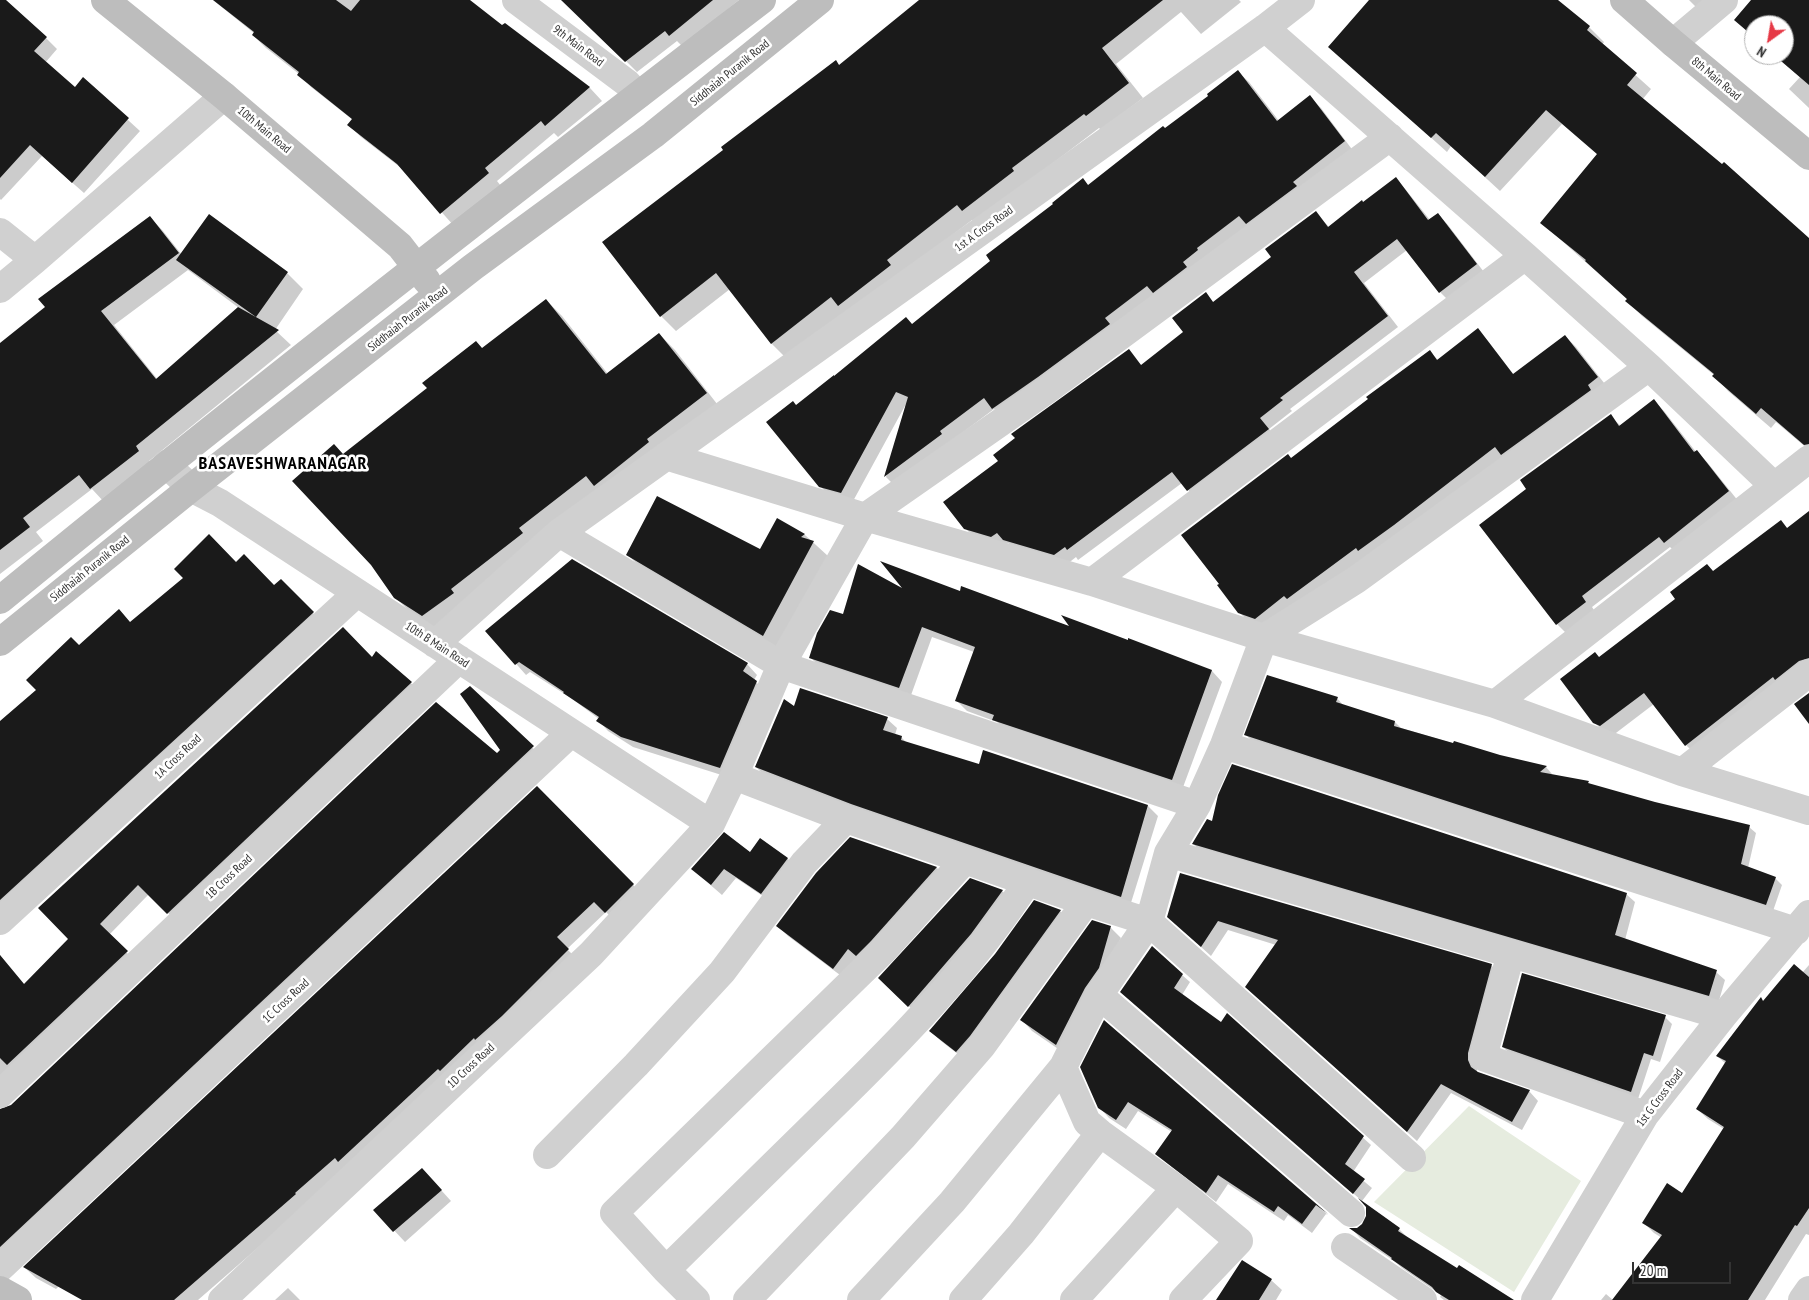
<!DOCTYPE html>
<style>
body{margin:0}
#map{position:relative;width:1809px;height:1300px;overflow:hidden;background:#fff;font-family:"PT Sans Narrow",sans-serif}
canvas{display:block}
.north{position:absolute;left:1744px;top:15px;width:50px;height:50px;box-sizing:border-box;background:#fff;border:1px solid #adadad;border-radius:50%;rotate:212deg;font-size:14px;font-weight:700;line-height:20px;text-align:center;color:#333}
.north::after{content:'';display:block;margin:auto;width:18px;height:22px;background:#e63946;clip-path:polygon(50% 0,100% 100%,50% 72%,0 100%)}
.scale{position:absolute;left:1632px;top:1262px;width:99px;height:22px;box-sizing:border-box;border:2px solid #333;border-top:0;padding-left:6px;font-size:15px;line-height:18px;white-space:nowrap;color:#333;-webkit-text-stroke:4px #fff;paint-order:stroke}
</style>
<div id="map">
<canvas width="1809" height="1300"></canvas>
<div class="north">N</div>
<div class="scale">20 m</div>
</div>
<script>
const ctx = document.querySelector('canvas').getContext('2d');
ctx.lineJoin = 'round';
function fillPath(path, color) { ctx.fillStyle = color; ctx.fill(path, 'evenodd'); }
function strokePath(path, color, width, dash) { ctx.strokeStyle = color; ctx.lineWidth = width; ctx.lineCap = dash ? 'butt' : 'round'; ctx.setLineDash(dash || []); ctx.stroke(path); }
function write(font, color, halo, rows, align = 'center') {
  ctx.font = font + ' "PT Sans Narrow",sans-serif'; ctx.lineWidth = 5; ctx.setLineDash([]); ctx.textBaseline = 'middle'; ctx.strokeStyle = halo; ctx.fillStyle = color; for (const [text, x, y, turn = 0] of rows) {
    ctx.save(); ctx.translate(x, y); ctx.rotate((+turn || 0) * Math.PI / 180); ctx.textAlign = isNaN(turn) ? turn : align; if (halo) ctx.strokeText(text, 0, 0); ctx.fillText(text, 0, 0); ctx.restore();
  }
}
const green = new Path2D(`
 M1469,1106L1581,1181L1514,1292L1374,1202Z`);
const shadow = new Path2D(`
 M0,0L46,38L57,49L45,63L75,88L83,79L140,131L84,193L42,156L1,200L0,199Z
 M213,0H468L502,27L505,25L590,88L602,101L558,137L554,133L497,181L501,186L454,226L405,171L361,137L349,125L353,120L311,87L299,74L266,48L253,35L255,34Z
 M565,0H739L682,46L677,41L637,72Z
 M921,0H1239L1241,2L1201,34L1181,12L1116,64L1143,98L1101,130L1099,128L1026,184L978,225L972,220L901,275L786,358L771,343L730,289L676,331L661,316L725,150L835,61L840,66Z
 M1371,0H1556L1589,27L1604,42L1602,45L1651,89L1642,100L1809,239V450L1776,422L1771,428L1728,391L1714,375L1642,316L1627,301L1628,300L1542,223L1598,155L1562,124L1500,191L1451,146L1447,152L1330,47Z
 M1689,0H1708L1698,9Z
 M1753,0H1809V108L1789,89L1800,77L1774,55H1784V25H1754V37L1735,20Z
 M1238,72L1249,82L1279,121L1310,97L1321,108L1354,152L1004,419L994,409L949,443L896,487L886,477L906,404L852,503L831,497L820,486L796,406L912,325L992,261L1083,180L1089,186L1210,96Z
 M1396,179L1406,190L1430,220L1438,214L1448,225L1487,276L1451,303L1440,292L1407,250L1364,283L1398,327L1290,409L1292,411L1269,429L1278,441L1198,501L1182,483L1078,560L1076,557L1066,565L1015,551L1008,543L1003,547L976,539L965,528L999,461L1128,351L1142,366L1185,332L1206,294L1214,303L1273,257L1316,213L1329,227Z
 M210,216L287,273L303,289L275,330L291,345L149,461L152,465L104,502L92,489L36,532L43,541L0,574V344L46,308L150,217L163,231L182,255ZM188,270L239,308L158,380L114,325Z
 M546,300L562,316L608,374L659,334L675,350L721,409L438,631L411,613L395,597L343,455Z
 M1478,330L1488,341L1514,375L1565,336L1576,347L1608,388L1266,629L1251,624L1239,612L1291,460L1429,351L1438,360Z
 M1654,401L1664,411L1696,452L1707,462L1739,502L1676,553L1670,547L1592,607L1596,613L1568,635L1557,624L1481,525L1528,489L1610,416L1621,426Z
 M1809,513V672L1696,755L1686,745L1654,704L1612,736L1606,734L1594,722L1600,658L1781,522L1788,529Z
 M777,520L805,535L828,556L777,649L642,569L628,555L760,551Z
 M236,564L274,587L281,581L322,622L0,918V723L38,690L79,646L131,623Z
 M906,592H960L1212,671L1222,682L1182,790L1004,730L997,722L967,711L956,700L974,652L932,637L910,698L821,668L811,658L844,616Z
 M487,631L747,664L757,675L754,680L767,693L731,778L633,747L608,731L598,720L599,719L571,698L530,672L526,675Z
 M376,653L421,692L178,923L149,894L109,935L136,962L0,1091V955L25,985Z
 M470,687L542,757L0,1252V1110L3,1111L497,754L502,751Z
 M1337,698L1343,705L1395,722L1401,728L1500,757L1546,767L1552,774L1550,775L1588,782L1590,785L1654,803L1749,827L1756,833L1748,868L1775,878L1782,885L1773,911L1252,741L1246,735Z
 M795,708L887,719L897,728L895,735L901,737L908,744L980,765L984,751L1148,806L1158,816L1130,906L766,777L756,767Z
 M537,788L644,896L617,923L606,912L567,949L579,961L306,1206L198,1300H83L90,1256L56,1289L36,1278L25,1268Z
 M851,838L937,868L947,878L844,978L788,936L778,926Z
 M760,839L788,859L798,869L773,903L736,878L722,895L692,869L750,854Z
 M1193,844L1626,894L1635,902L1625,940L1716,972L1725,980L1718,1004L1202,852Z
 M1181,874L1491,965L1501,975L1477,1063V1072L1529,1091L1538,1101L1522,1130L1451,1093L1417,1141L1257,997L1276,945L1228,930L1211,956L1178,926Z
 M970,880L1002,891L1010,898L917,1014L880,978Z
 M1034,902L1060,911L1071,922L968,1062L941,1041L931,1031L996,955Z
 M1093,922L1111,928L1121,938L1067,1055L1032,1031L1022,1020Z
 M1809,965V1235L1806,1234L1765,1300H1614L1662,1238L1654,1233L1643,1222L1682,1194L1724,1129L1708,1119L1697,1109L1726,1064L1717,1056L1764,1002L1802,973Z
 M1182,975L1190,982L1182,995L1222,1024L1228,1015L1371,1145L1353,1172L1372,1188L1362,1201L1121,992Z
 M1665,1017L1672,1024L1660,1062L1651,1059L1638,1099L1510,1054L1503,1047Z
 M1104,1022L1328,1215L1326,1214L1312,1233L1288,1215L1284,1221L1228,1184L1216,1202L1167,1163L1157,1154L1172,1132L1138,1111L1126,1129L1109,1118L1099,1107Z
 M422,1169L451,1201L405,1242L375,1210Z
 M1365,1205L1399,1229L1409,1239L1508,1300H1444L1440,1297L1441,1295L1402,1268L1394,1261L1360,1238L1352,1229H1357L1363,1224L1367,1217V1207Z
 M1271,1280L1282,1290L1276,1300H1218Z
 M288,1288L300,1300H275Z
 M1606,1294L1613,1300H1601Z`);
const building = new Path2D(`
 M0,0H6L47,37L34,51L75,87L83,77L129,118L72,183L30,145L0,178Z
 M213,0H336L351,11L360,0H470L502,25L505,23L590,87L545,126L541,121L485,168L489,173L440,214L397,164L347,125L352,119L297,75L299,72L252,35L254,32Z
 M561,0H713L669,36L665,31L625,62Z
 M919,0H1163L1102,48L1129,83L1086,116L1084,114L1012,168L1014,171L962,211L957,205L887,260L891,265L838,306L831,297L771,344L716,273L660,317L602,242L723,150L721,147L836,60L839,65Z
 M1369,0H1558L1590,26L1587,30L1637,73L1627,85L1722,164L1724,162L1809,238V444L1804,445L1761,408L1756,414L1712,376L1714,374L1625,301L1627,299L1585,261L1586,260L1540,223L1597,154L1546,110L1485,177L1436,133L1431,138L1328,47Z
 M1751,0H1809V85L1774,55H1784V25H1754V37L1734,20Z
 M1238,70L1277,121L1310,95L1345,141L1293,182L1297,186L1246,224L1239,216L1197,248L1198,250L1183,262L1187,267L1153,293L1147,286L1105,318L1110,324L1038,377L992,409L984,398L940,431L942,434L884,477L908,397L896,392L841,493L819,487L766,422L793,401L796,405L834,375V376L906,317L912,324L990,261L986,255L1053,204L1052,203L1083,178L1088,185L1163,126L1165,128L1208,96L1207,94Z
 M1396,177L1428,220L1438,213L1477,264L1439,293L1397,239L1354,272L1388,316L1280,398L1283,400L1260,418L1269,429L1187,491L1172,472L1067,550L1065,547L1054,555L1003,540L997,533L991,537L964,529L943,502L998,461L993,455L1015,438L1011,434L1129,349L1141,365L1183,332L1172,318L1206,292L1213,302L1271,257L1265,249L1316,211L1328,227L1362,200L1363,202Z
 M209,214L288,272L256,317L176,260Z
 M150,216L179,253L101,311L156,379L238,307L279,330L136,446L139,451L90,489L79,475L23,518L30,527L0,550V343L45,307L38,299Z
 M546,299L606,374L659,333L707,393L647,439L649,442L594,486L586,476L519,528L523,533L451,589L454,593L422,616L394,598L371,565L292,481L334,444L343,454L427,388L422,383L476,341L482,348Z
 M1478,328L1513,374L1565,335L1598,377L1588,385L1591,390L1501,455L1495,447L1394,525L1358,551L1356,548L1287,599L1284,596L1255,619L1238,613L1217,585L1219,584L1181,535L1288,454L1291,458L1368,399L1366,397L1430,350L1437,360Z
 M1654,399L1694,452L1697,450L1729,491L1664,543L1659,537L1582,596L1586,602L1556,625L1479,525L1526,489L1520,480L1611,414L1619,426Z
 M657,496L760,549L777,518L805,534L801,537L814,541L763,636L626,555Z
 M1809,511V658L1799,661L1775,680L1773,677L1685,746L1644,693L1600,726L1593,723L1560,679L1595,652L1599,657L1675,599L1670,592L1707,564L1713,571L1781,520L1787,528Z
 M209,534L236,562L244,554L274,585L281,579L314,612L0,900V721L36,690L26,680L71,637L79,645L119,609L130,622L183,578L174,569Z
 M572,559L748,663L743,671L757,681L720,768L621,737L596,721L599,717L563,693L564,692L519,662L515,665L485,631Z
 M880,561L960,591L961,586L1069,626L1061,615L1128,640V638L1212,670L1172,780L992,720L994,715L955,701L975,647L922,627L899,688L809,658L817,633L830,610L843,614L858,564L902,588Z
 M343,627L372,657L376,651L412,682L167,914L138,885L100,924L128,951L7,1065L0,1058V955L24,984L68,939L38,908Z
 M1267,675L1338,697L1336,702L1395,721L1394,726L1453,743L1454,741L1500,755L1547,766L1540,772L1589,781L1588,783L1655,802L1750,825L1741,864L1776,877L1766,905L1244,735Z
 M470,686L534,746L0,1247V1109L11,1105L436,702L497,753L500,750L460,694Z
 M800,688L888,717L883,730L902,736L901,740L979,764L983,750L1148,805L1121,897L851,804L755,767L784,699L794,706Z
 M1809,693V724L1794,704Z
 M1232,764L1627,893L1615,935L1717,970L1709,996L1192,844L1207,819L1212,821L1218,795Z
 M537,786L634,884L605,913L594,902L557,937L569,949L502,1016L475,1040L474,1038L440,1071L438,1069L338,1162L335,1158L295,1193L296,1194L174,1300H82L23,1267Z
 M724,832L750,852L760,838L788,858L761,894L724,869L711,885L691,869Z
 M850,837L937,867L871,941L856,956L848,949L833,969L776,926L816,873Z
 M1180,873L1492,964L1468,1053V1060L1471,1067L1478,1072L1530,1090L1512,1122L1441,1084L1407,1132L1245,987L1278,940L1218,921L1201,947L1167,917Z
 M970,878L1003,890L971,934L908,1007L878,978Z
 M1034,900L1061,910L970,1036L956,1052L929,1031L995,954Z
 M1092,920L1111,926L1099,968L1085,988L1056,1045L1020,1020Z
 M1152,946L1183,974L1174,988L1221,1022L1227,1013L1364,1136L1345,1164L1365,1179L1353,1194L1120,992Z
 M1794,964L1809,977V1208L1797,1226L1795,1225L1748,1300H1612L1662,1235L1642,1223L1667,1183L1682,1193L1724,1127L1696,1109L1726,1061L1716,1056L1761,997L1763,1001Z
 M1522,973L1666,1015L1653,1056L1644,1053L1631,1092L1502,1047Z
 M1104,1020L1328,1214L1316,1205L1302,1224L1278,1206L1274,1212L1218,1175L1206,1193L1155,1154L1172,1130L1128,1102L1116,1120L1098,1108L1080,1067Z
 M422,1168L442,1190L393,1232L373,1210Z
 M1358,1198L1400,1228L1398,1231L1457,1268L1459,1265L1514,1300H1449L1436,1292L1432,1287L1391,1259L1392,1258L1349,1228H1357L1362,1224L1366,1216V1207Z
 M1242,1260L1272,1279L1259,1300H1216Z`);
const street = new Path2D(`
 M516,0L627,83L638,95
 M1265,28L1525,256L1649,367L1773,485
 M1673,43L1724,0
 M0,232L35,260L224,96
 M0,289L35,260
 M166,464L191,488L220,503L711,824
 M865,517L1092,582L1264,638L1495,704L1682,772L1809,811
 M865,517L1047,390L1390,137
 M559,533L781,665L1197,805
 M1092,582L1525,256
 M435,644L559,533L1265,28L1301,0
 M1495,704L1809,459
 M1224,745L1796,931
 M1682,772L1809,673
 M734,776L846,819L1086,902L1149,922L1412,1158
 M1168,853L1723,1016
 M0,921L357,593
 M1511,953L1483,1057L1645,1115
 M1099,995L1351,1213
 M0,1094L459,659
 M547,1155L636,1065L722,972L804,863L846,819
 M1345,1247L1423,1300
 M0,1268L571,733
 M666,1270C719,1218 772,1166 825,1114C899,1042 972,968 1028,881
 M222,1300L591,954L711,824L734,776L781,665L865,517L666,456
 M696,1300L666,1270L614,1213L882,952L965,860
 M747,1300L903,1137L982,1046L1086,902
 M861,1300L952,1202L1063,1067
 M963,1300L1021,1234L1100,1133
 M1074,1300L1176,1188
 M1183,1300L1239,1241L1176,1188L1100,1133L1087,1122L1063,1067L1099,995L1149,922L1168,853L1197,805L1224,745L1264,638L1356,580L1649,367
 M1535,1300L1645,1115L1723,1016L1809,914
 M1802,1300L1809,1290`);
const secondary = new Path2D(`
 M105,0L224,96L400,246L427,281
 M1624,0L1673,43L1809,156
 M0,600C250,395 505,197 762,0
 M0,642L191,488L473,267L653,135L820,0
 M0,1290L18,1300`);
const streetNames = [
 ["9th Main Road",578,46,37],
 ["Siddhaiah Puranik Road",730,73,-39],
 ["8th Main Road",1716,79,40],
 ["10th Main Road",264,130,40],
 ["1st A Cross Road",984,229,-36],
 ["Siddhaiah Puranik Road",408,319,-38],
 ["Siddhaiah Puranik Road",90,569,-39],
 ["10th B Main Road",437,645,33],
 ["1A Cross Road",178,757,-43],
 ["1B Cross Road",229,877,-43],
 ["1C Cross Road",286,1001,-43],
 ["1D Cross Road",471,1066,-43],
 ["1st G Cross Road",1660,1098,-53]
];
const districtNames = [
 ["BASAVESHWARANAGAR",283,464]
];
fillPath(green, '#e6ecdf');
fillPath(shadow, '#0003');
fillPath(building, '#1a1a1a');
strokePath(street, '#d0d0d0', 28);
strokePath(secondary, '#bdbdbd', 28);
write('12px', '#333', '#fff', streetNames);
ctx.letterSpacing = '1px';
write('bold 18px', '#000', '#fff', districtNames);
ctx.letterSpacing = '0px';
</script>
